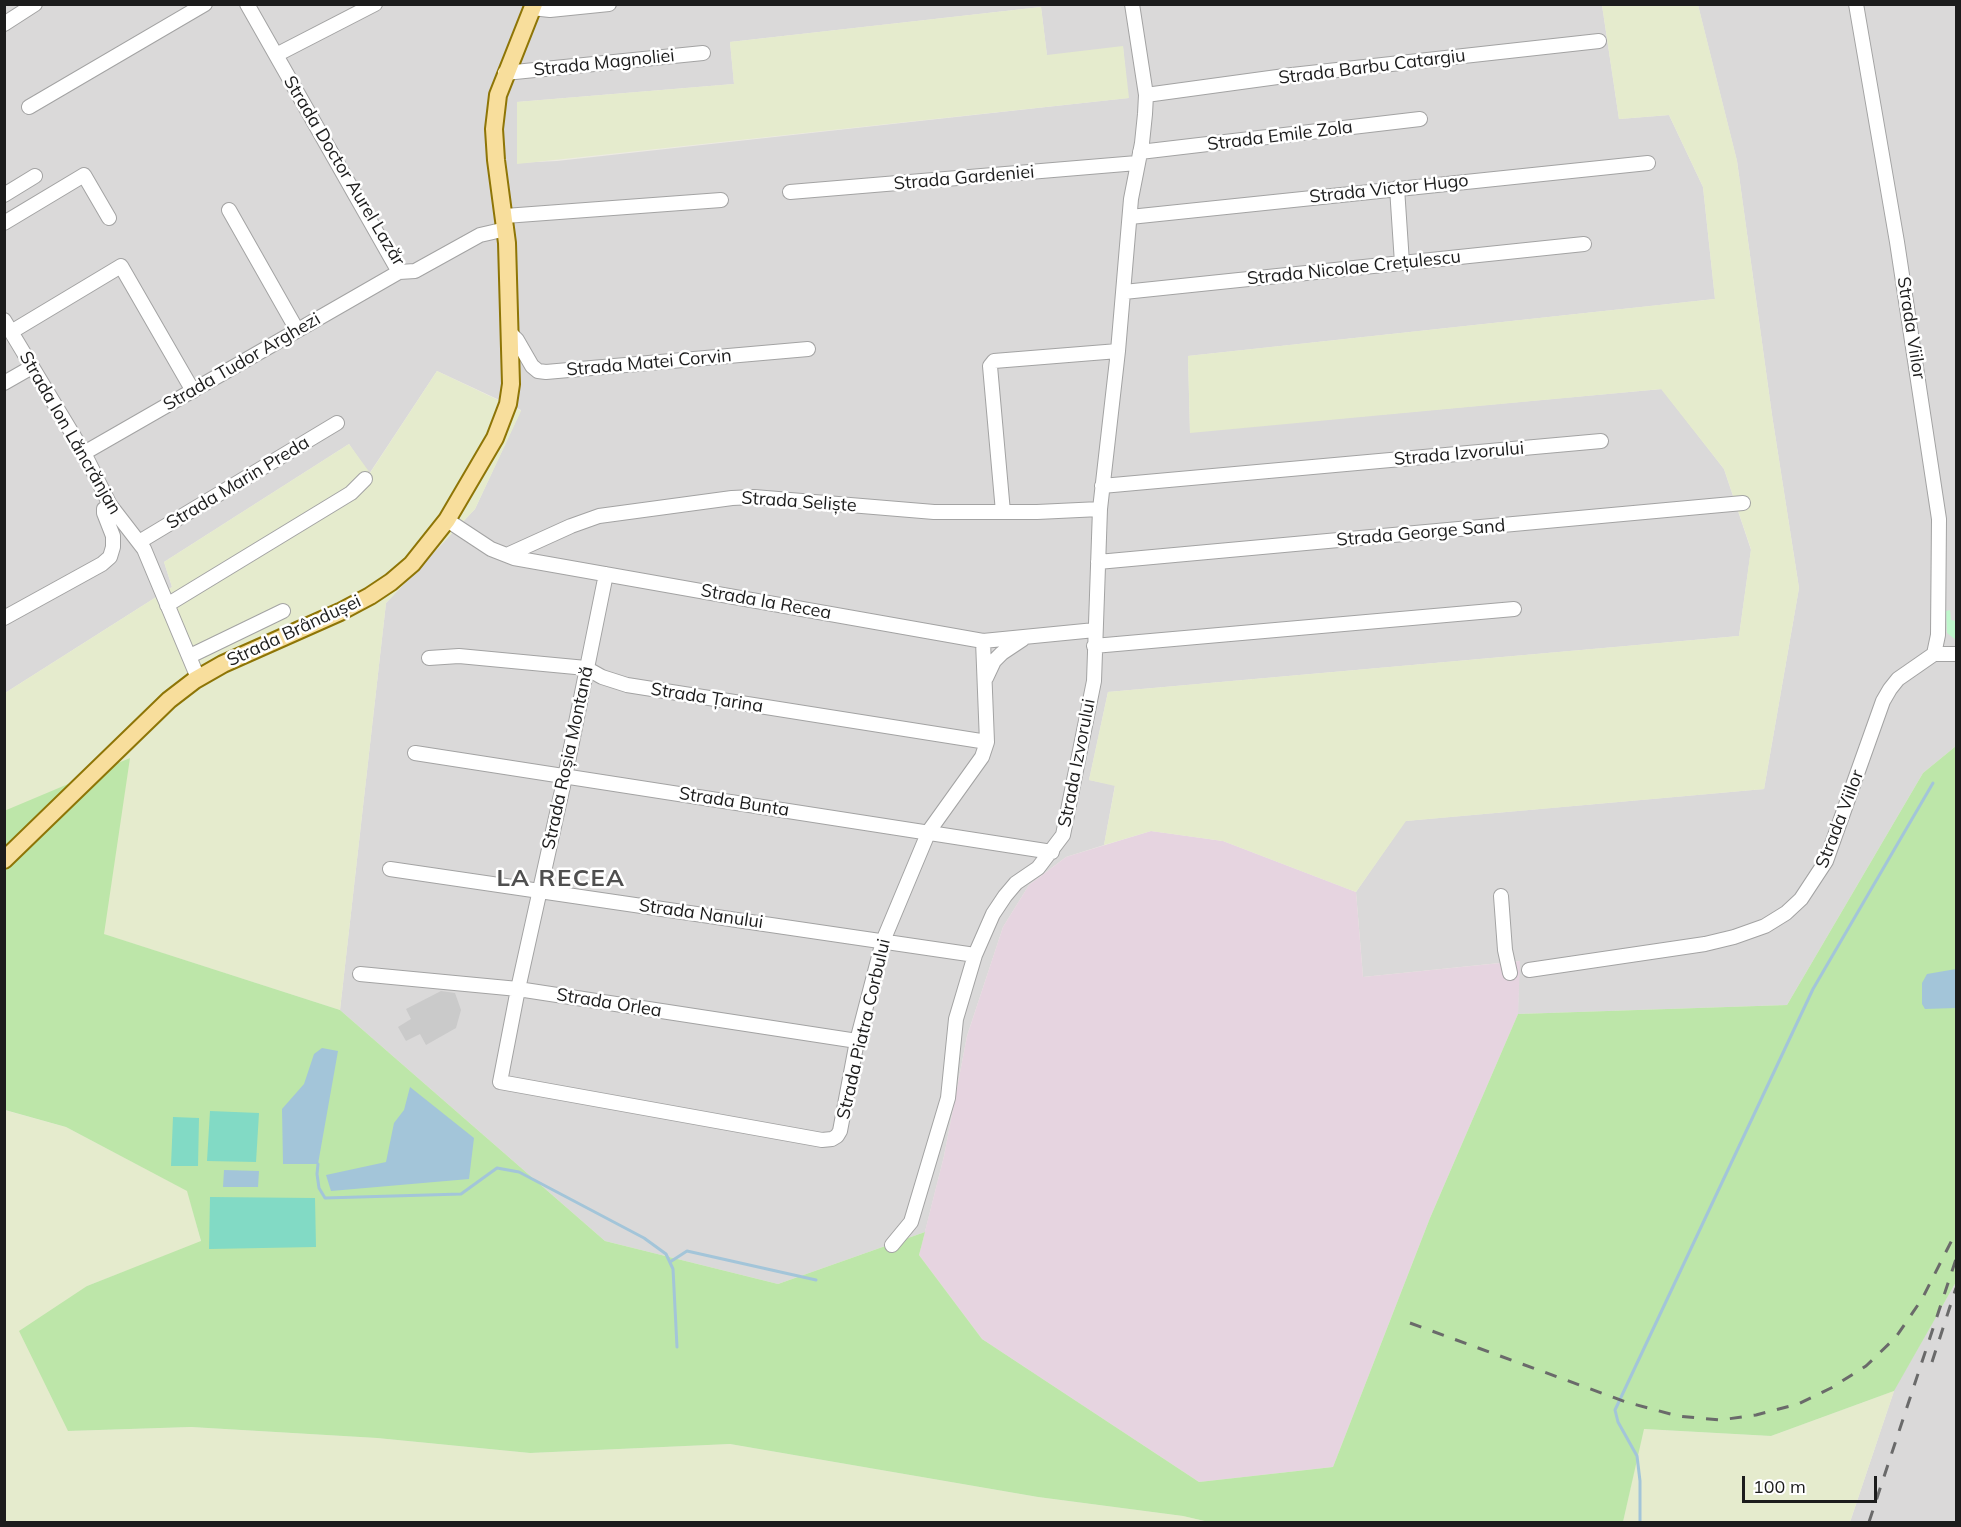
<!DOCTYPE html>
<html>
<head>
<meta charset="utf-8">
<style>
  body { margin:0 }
  #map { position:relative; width:1961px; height:1527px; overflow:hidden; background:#edebe2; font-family:Mulish,sans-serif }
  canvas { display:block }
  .frame { position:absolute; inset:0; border:6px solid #1c1c1c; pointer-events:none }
  .scale { position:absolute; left:1742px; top:1476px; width:135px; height:27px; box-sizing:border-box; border:3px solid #1c1c1c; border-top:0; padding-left:8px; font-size:18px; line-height:21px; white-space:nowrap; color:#1c1c1c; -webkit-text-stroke:4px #fff; paint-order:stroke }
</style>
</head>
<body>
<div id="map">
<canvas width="1961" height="1527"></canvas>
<div class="frame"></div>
<div class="scale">100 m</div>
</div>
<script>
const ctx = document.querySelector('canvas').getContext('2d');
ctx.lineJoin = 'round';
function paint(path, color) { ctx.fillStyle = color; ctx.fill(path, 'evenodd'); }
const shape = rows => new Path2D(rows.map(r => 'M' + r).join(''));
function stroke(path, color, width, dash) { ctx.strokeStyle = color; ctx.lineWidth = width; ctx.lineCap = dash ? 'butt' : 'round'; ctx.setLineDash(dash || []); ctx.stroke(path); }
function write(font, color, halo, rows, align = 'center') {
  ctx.font = font + ' Mulish,sans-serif'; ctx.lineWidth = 5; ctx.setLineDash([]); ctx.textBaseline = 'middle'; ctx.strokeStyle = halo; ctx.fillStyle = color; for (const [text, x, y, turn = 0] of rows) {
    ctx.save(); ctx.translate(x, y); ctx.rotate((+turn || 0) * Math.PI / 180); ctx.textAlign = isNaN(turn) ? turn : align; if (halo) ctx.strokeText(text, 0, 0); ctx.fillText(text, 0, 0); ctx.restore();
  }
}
const residential = shape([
  [5,5,1602,5,1619,119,1669,115,1703,187,1715,299,1188,356,1190,432,1662,389,1724,469,1751,550,1739,636,1108,692,1089,780,1115,785,1104,845,1066,857,1029,885,1003,927,967,1036,944,1156,925,1232,778,1284,605,1241,340,1010,386,603,475,509,521,410,437,371,369,474,349,444,164,562,172,587,5,693],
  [1041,7,1047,56,1123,47,1128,98,557,161,517,163,517,102,734,84,730,42],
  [1698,5,1956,5,1956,746,1923,773,1787,1005,1518,1014,1519,961,1363,977,1356,892,1405,821,1764,789,1799,588,1772,415,1737,161],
  [1956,1282,1956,1522,1850,1522,1895,1388]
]);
const industrial = shape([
  [1151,831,1223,841,1356,892,1363,977,1520,961,1518,1014,1430,1218,1333,1467,1199,1482,982,1339,919,1255,944,1156,967,1036,1003,927,1029,885,1066,857]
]);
const religious = shape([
  [441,991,455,993,461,1010,456,1028,426,1045,420,1034,406,1041,398,1027,411,1019,406,1009]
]);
const farmland = shape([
  [1602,5,1698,5,1737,161,1772,415,1799,588,1764,789,1406,821,1356,892,1223,841,1151,831,1104,845,1115,786,1089,780,1108,692,1739,636,1751,549,1724,469,1661,389,1190,433,1188,356,1715,299,1703,187,1669,115,1619,119],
  [1041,7,1047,55,1123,46,1129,98,517,164,517,102,734,84,730,42],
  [437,371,521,411,475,509,386,603,340,1010,103,934,5,811,5,693,172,587,164,562,349,444,370,473],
  [4,1110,66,1127,188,1191,201,1242,87,1286,68,1431,191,1427,377,1438,530,1453,730,1444,1038,1497,1183,1516,1209,1522,5,1522],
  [1894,1391,1850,1522,1623,1522,1643,1429,1771,1436]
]);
const grass = shape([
  [1956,746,1956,1282,1894,1391,1771,1436,1644,1429,1623,1522,1209,1522,1183,1516,1038,1497,730,1444,530,1453,377,1438,191,1427,68,1431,19,1331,87,1286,201,1241,187,1191,66,1127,5,1110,4,811,130,758,104,934,340,1010,605,1241,778,1284,925,1232,919,1255,982,1339,1199,1482,1333,1467,1430,1218,1518,1014,1787,1005,1923,773]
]);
const park = shape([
  [1950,610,1951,620,1956,621,1956,640,1947,633,1946,611]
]);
const pitch = shape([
  [210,1111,259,1113,256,1162,207,1161],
  [173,1117,199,1118,198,1166,171,1166],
  [210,1197,315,1198,316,1247,209,1249]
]);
const water = shape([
  [1956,969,1956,1008,1925,1009,1922,1004,1922,983,1927,974],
  [322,1048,338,1051,318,1164,283,1164,282,1109,304,1084,314,1054],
  [410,1087,474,1138,469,1179,331,1191,326,1175,386,1162,394,1123,404,1110],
  [224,1170,259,1171,258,1187,223,1187]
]);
const stream = shape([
  [318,1164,317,1174,319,1188,325,1198,461,1194,497,1168,519,1172,644,1238,666,1254,673,1269,677,1347],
  [670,1262,687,1251,816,1280],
  [1640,1522,1640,1481,1637,1456,1618,1422,1615,1410,1813,989,1933,783]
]);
const minor = shape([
  [247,4,399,272],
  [1856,4,1897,242,1939,519,1938,635,1934,654],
  [532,8,550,10,609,4],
  [4,24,35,4],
  [276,55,375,4],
  [505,73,703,53],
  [1146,95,1292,75,1599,41],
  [29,107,205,4],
  [1140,152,1420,119],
  [1397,188,1402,263],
  [790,192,1137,163],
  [4,195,35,176],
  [229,210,297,330],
  [505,216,721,200],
  [1130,217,1648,163],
  [4,223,84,175,109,218],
  [1124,292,1584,244],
  [4,320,84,453,110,505,144,549,198,678],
  [11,332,121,266,193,391],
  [510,333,517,340,532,366,538,371,546,372,808,349],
  [4,383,32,367],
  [84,453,399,272,415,271,480,235,506,229],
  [1102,486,1601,441],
  [1003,512,990,366,994,361,1118,351],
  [447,520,491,549,514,558,983,641,1095,630],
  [139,542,337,423],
  [507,555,571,526,599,516,732,498,754,497,934,512,1037,512,1100,509],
  [1098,562,1743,503],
  [606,574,565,777,518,989,500,1082,822,1140,832,1139,837,1136,840,1131,857,1041,883,941,929,831,982,757,987,742,983,641],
  [167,605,351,493,365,479],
  [4,618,102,564,110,557,113,547,113,536,104,513,104,509,110,505],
  [1094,646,1514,609],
  [190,656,283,611],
  [429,658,459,656,586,668,602,677,627,685,987,742],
  [986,678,994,661,1002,653,1023,639],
  [415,753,1052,852],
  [390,869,975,955],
  [1501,896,1505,950,1510,973],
  [1529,970,1705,944,1734,937,1765,926,1786,913,1801,899,1826,861,1883,701,1890,689,1898,679,1934,654,1956,654],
  [360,974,518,989,857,1041],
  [892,1245,911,1222,948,1098,956,1019,975,955,993,914,1005,896,1016,883,1038,868,1063,835,1094,681,1100,509,1118,351,1131,199,1142,143,1145,114,1146,95,1132,4]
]);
const major = shape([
  [4,860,169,700,195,680,223,664,340,612,370,596,391,582,412,564,447,520,495,438,508,404,511,384,507,243,496,160,494,129,498,95,534,4]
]);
const rail = shape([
  [1410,1323,1626,1402,1678,1416,1720,1420,1756,1415,1798,1404,1831,1388,1866,1366,1896,1337,1922,1299,1956,1232],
  [1932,1362,1956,1288],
  [1869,1522,1956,1259]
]);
const streetNames = [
  ["Strada Magnoliei",604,63,-6],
  ["Strada Barbu Catargiu",1372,67,-7],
  ["Strada Emile Zola",1280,136,-7],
  ["Strada Doctor Aurel Lazăr",344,171,59],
  ["Strada Gardeniei",964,178,-5],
  ["Strada Victor Hugo",1389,189,-6],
  ["Strada Nicolae Crețulescu",1354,268,-6],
  ["Strada Viilor",1911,328,81],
  ["Strada Tudor Arghezi",242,362,-30],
  ["Strada Matei Corvin",649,363,-5],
  ["Strada Ion Lăncrănjan",70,433,60],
  ["Strada Izvorului",1459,454,-5],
  ["Strada Marin Preda",238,483,-31],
  ["Strada Seliște",799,502,4],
  ["Strada George Sand",1421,533,-5],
  ["Strada la Recea",766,602,10],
  ["Strada Brândușei",294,631,-25],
  ["Strada Țarina",707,698,9],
  ["Strada Roșia Montană",568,758,-78],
  ["Strada Izvorului",1077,763,-79],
  ["Strada Bunta",734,802,9],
  ["Strada Viilor",1840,819,-69],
  ["Strada Nanului",701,914,8],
  ["Strada Orlea",609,1003,9],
  ["Strada Piatra Corbului",864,1029,-77]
];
const districtNames = [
  ["LA RECEA",561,879]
];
paint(residential, '#dad9d9');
paint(industrial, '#e6d4e0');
paint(religious, '#cacaca');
paint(farmland, '#e5ebcd');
paint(grass, '#bde6a9');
paint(park, '#bff7cc');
paint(pitch, '#82dac5');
paint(water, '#a3c5d9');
stroke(stream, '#a3c5d9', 3);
stroke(minor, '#a3a3a3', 16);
stroke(major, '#8e7506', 20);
stroke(minor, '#fff', 14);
stroke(major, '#f8de9c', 16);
stroke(rail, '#6a6a6a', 3, [12, 12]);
write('18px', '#1c1c1c', '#fff', streetNames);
ctx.letterSpacing = '1.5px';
write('bold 24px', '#4f4f4f', '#fff', districtNames);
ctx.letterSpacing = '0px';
</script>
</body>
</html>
